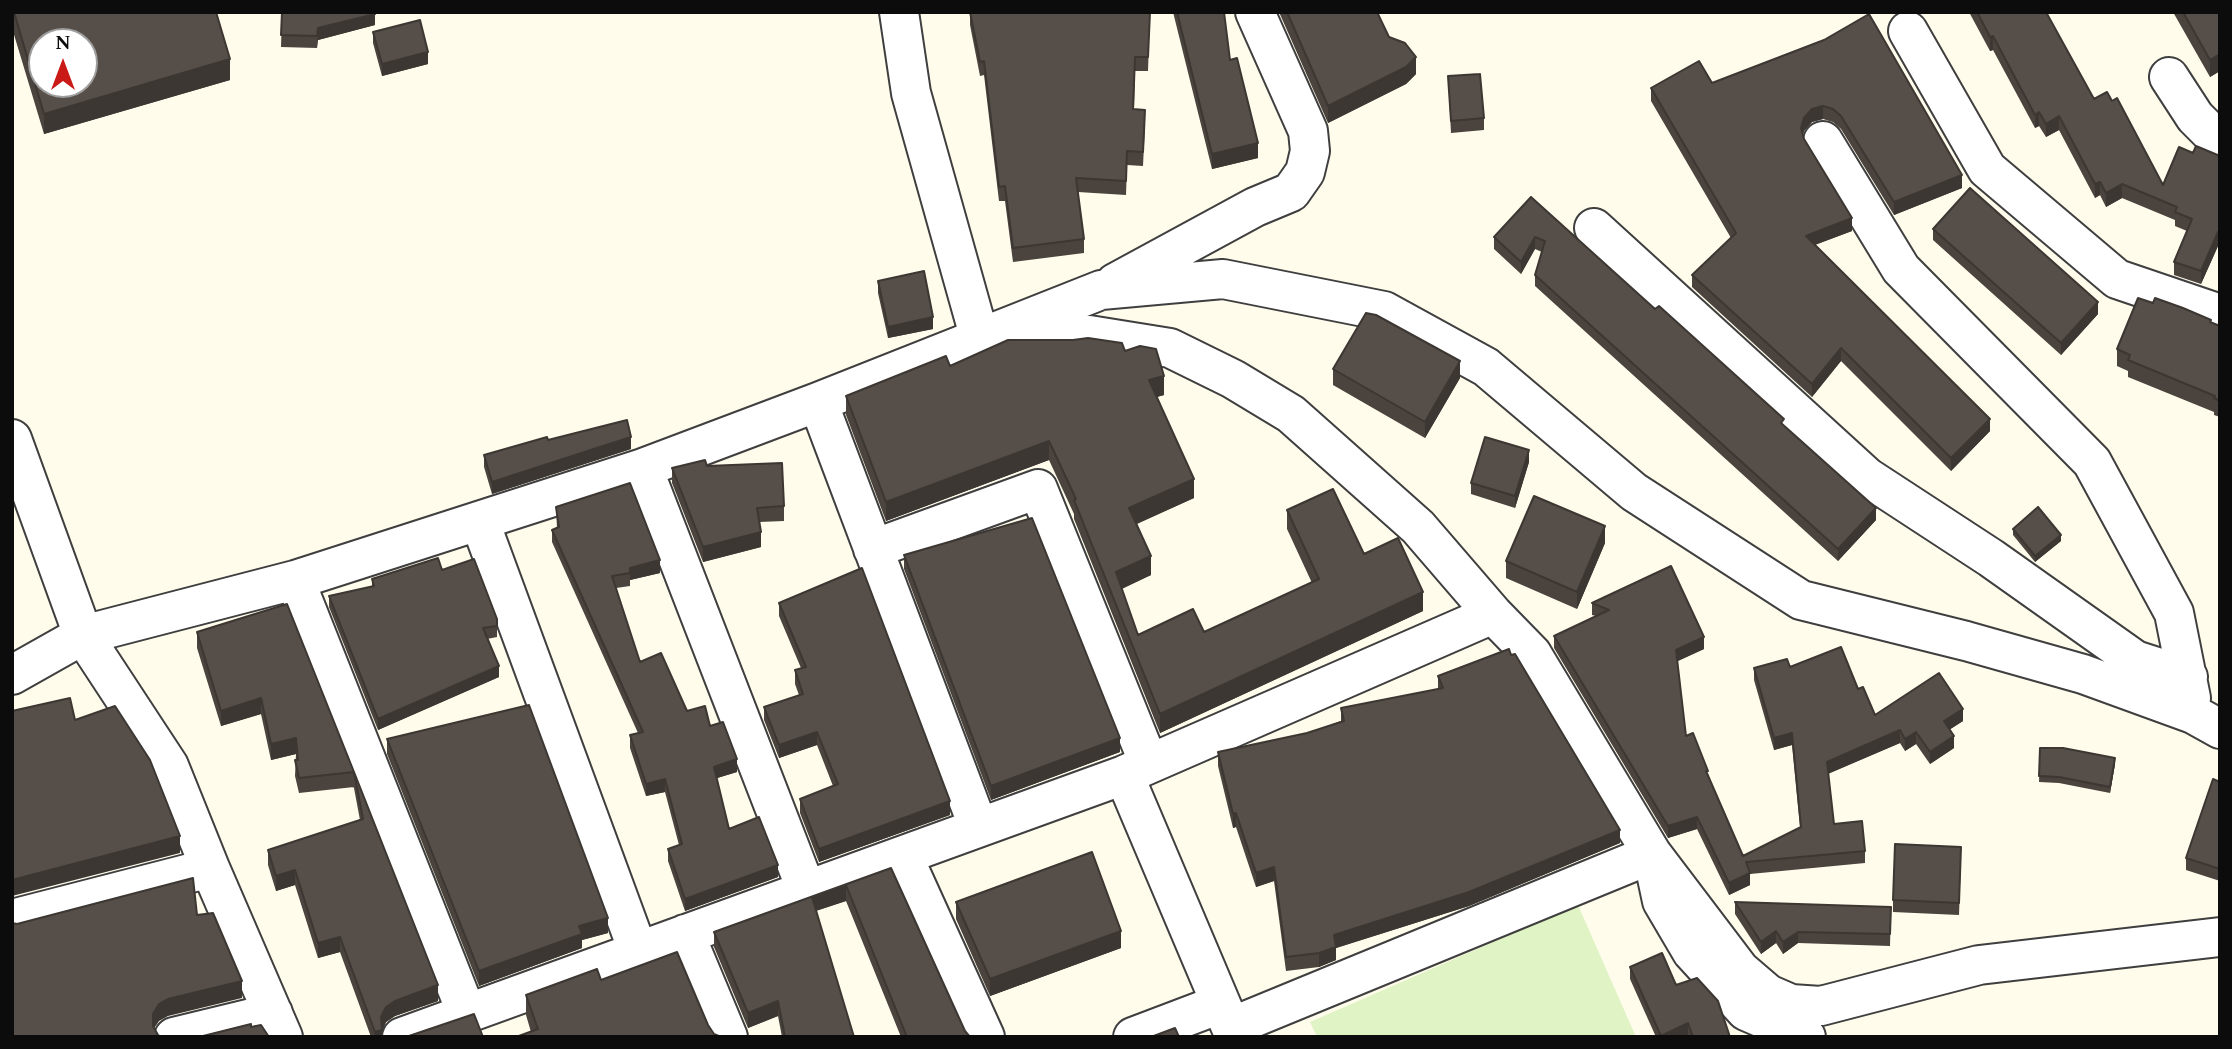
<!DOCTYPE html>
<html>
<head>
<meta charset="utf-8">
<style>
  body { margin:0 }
  #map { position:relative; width:2232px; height:1049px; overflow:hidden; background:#fffcec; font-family:Spectral,serif }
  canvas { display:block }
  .frame { position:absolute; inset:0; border:14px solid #0c0c0c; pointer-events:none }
  .north { position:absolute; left:28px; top:28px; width:70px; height:70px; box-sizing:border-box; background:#fff; border:2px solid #9e9e9e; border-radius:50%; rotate:0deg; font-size:19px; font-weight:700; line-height:28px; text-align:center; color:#0c0c0c }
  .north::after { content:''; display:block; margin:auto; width:24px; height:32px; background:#c91a17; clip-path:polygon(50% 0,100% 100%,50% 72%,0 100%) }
</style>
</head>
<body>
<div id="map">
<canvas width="2232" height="1049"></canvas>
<div class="frame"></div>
<div class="north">N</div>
</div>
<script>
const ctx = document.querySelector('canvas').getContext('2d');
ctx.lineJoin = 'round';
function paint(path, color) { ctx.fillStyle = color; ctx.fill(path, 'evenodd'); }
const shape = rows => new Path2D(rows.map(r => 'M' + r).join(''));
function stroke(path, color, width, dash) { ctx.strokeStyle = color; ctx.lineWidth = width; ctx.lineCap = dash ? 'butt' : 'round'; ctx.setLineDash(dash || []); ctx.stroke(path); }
const pitch = shape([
  [1578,905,1636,1037,1317,1037,1310,1022]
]);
const minor = shape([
  [899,12,911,93,980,339],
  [1908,31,1987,169,2117,279,2220,314],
  [2169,77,2195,117,2220,142],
  [1823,141,1901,269,2092,462,2174,613,2191,698],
  [1594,228,1867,477,1991,558,2135,660,2188,677],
  [1115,283,1255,207,1291,192,1305,172,1310,151,1308,131,1255,12],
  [1009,338,1089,335,1170,348,1233,379,1291,414,1418,527,1493,614,1532,654,1652,854,1740,970,1768,994,1791,1004,1821,1006,1979,965,2220,937],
  [818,402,978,826],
  [12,439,83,635,169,766,210,868,283,1037],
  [643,468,806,889],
  [480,522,638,951],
  [873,549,1038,489,1149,764],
  [295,580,467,1014],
  [12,675,83,635,295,580,643,468,818,402,1101,290,1223,279,1384,311,1486,367,1634,492,1801,600,1966,641,2083,674,2193,714,2220,729],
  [1124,775,1235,1037],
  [903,856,985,1037],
  [12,919,210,868],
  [685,934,728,1037],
  [1231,1027,1652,854,1662,901,1692,952,1746,1011,1806,1037],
  [174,1037,273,1013],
  [402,1037,1124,775,1493,614],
  [1133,1037,1220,1004]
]);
const wall = shape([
  [12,12,216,12,230,80,44,134,12,28],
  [282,12,375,25,318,40,317,48,281,47],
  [970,12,1150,12,1148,71,1135,71,1134,109,1145,124,1143,166,1127,165,1126,195,1078,192,1084,239,1084,253,1013,262,1005,201,999,201,984,75,980,76,970,25],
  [1173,12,1224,12,1230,60,1258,158,1212,169],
  [1279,12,1377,12,1389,37,1416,74,1406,84,1328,123],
  [1969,12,2046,12,2094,99,2163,185,2193,153,2220,156,2220,247,2218,246,2201,284,2174,275,2174,262,2187,231,2175,226,2175,220,2122,198,2106,207,2100,195,2095,198,2059,130,2046,137,2039,126,2035,128,1993,50,1990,51],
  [2173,12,2220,12,2220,71,2210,77],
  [373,32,428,64,382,76,373,43],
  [1824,40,1962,188,1894,215,1841,129,1833,122,1823,119,1812,122,1804,131,1803,134,1804,139,1852,231,1815,245,1990,431,1951,471,1841,361,1812,397,1692,287,1692,275,1731,238,1651,101,1651,88,1712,83],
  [1448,76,1484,118,1484,130,1451,133],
  [1531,197,1784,426,1876,520,1838,561,1535,286,1535,275,1542,252,1535,249,1521,274,1494,249,1494,237],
  [1933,229,2098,314,2061,355,1933,240],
  [878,281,933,329,888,338,878,293],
  [2153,303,2220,326,2220,417,2214,415,2214,412,2128,377,2128,371,2117,366,2117,349],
  [1125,351,1164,395,1157,397,1194,498,1137,524,1151,575,1122,589,1138,635,1204,632,1312,583,1287,529,1287,510,1364,554,1423,611,1160,733,1074,519,1074,514,1049,460,886,521,846,415,846,396,950,366],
  [1333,369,1460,378,1425,438,1333,385],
  [631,449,492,494,484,467,484,455],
  [1529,462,1515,508,1471,494,1471,483],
  [707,466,784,506,784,521,759,522,761,547,703,562,672,483,672,468],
  [556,507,660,573,630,580,630,586,616,588,640,662,687,711,710,726,737,772,717,778,729,829,778,877,685,911,668,861,668,849,679,845,665,792,646,796,630,748,630,735,638,733,552,542,552,530,557,528],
  [2013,529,2061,541,2035,562,2013,535],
  [1605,543,1577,609,1506,578,1506,561],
  [904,555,1120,752,991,800,904,569],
  [442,570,497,626,497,637,487,639,499,677,378,730,329,607,329,596,372,587,372,579],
  [779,603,950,815,819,862,800,813,800,799,833,786,817,745,779,758,764,720,764,707,799,695,795,684,795,670,801,668,779,616],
  [1592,603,1704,649,1677,661,1686,736,1708,775,1743,856,1800,827,1792,745,1774,750,1754,680,1754,668,1790,667,1858,689,1875,715,1963,721,1949,730,1954,748,1930,764,1916,744,1905,751,1900,743,1828,774,1834,824,1865,851,1865,863,1750,874,1750,885,1729,895,1697,829,1668,838,1554,648,1554,636,1596,616,1592,615],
  [197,632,354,772,354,787,299,793,295,776,296,754,271,760,261,714,221,726,197,648],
  [1511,655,1620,843,1469,906,1336,948,1336,960,1319,967,1286,971,1274,881,1256,887,1236,827,1233,828,1218,766,1218,752,1307,733,1341,721,1341,708,1438,689,1438,676],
  [387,739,608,933,582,940,582,948,479,986,387,754],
  [2040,748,2115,764,2110,793,2059,783,2039,782],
  [354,772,438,1001,395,1016,386,1022,382,1031,382,1037,371,1037,340,952,318,958,295,885,276,891,268,865,268,850,360,820,354,788],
  [2220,782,2220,881,2186,870,2186,858],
  [1961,859,1959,915,1893,912,1893,900],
  [891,868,965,1031,970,1037,901,1037,846,901,816,911,854,1037,782,1037,778,1016,748,1028,714,947,714,932],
  [956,902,1121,948,990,996,956,919],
  [1735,902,1891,907,1890,946,1798,943,1783,954,1776,943,1761,954,1735,914],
  [1630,967,1676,985,1730,1037,1689,1037,1688,1035,1685,1037,1656,1037,1630,979],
  [601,980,708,1025,714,1034,531,1032,526,1015,526,995]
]);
const shadedWall = shape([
  [375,14,375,25,318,40,317,48,318,28],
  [1993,36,1993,50,1990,51,1990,37],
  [428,52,428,64,382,76,382,64],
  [2220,54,2220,71,2210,77,2210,60],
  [1416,57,1416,74,1406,84,1328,123,1328,106],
  [230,59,230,80,44,134,44,114],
  [1823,106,1823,119,1812,122,1804,131,1801,141,1801,128,1804,118,1812,109],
  [2039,112,2039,126,2035,128,2035,115],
  [2059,116,2059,130,2046,137,2046,124],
  [1258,143,1258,158,1212,169,1212,154],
  [1962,175,1962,188,1894,215,1894,202],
  [2100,182,2100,195,2095,198,2095,184],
  [2122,184,2122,198,2106,207,2106,193],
  [1852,218,1852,231,1806,248,1806,236],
  [2218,232,2218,246,2201,284,2201,271],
  [1535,237,1535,249,1521,274,1521,262],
  [2098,302,2098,314,2061,355,2061,343],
  [933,317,933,329,888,338,888,327],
  [1841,348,1841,361,1812,397,1812,384],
  [1460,361,1460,378,1425,438,1425,422],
  [1164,376,1164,395,1149,399,1149,380],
  [1990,419,1990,431,1951,471,1951,458],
  [631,437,631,449,492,494,492,482],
  [1049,441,1049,460,886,521,886,502],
  [1529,450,1529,462,1515,508,1515,496],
  [1194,479,1194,498,1129,527,1129,508],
  [1876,508,1876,520,1838,561,1838,549],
  [1605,526,1605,543,1577,609,1577,592],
  [761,532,761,547,703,562,703,547],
  [2061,535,2061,541,2035,562,2035,556],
  [1151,556,1151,575,1116,591,1116,572],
  [660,560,660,573,630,580,630,568],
  [1423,592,1423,611,1160,733,1160,714],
  [1704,637,1704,649,1676,662,1676,650],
  [499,666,499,677,378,730,378,719],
  [261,698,261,714,221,726,221,711],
  [1963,709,1963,721,1944,733,1944,721],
  [1900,730,1900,743,1827,774,1827,762],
  [817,732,817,745,779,758,779,745],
  [1916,732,1916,744,1905,751,1905,739],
  [1792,733,1792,745,1774,750,1774,738],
  [1954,736,1954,748,1930,764,1930,752],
  [296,738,296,754,271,760,271,744],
  [1120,738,1120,752,991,800,991,786],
  [2115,758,2115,764,2110,793,2110,787],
  [737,759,737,772,714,779,714,767],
  [665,779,665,792,646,796,646,784],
  [950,801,950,815,819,862,819,849],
  [1236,813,1236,827,1233,828,1233,814],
  [1697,817,1697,829,1668,838,1668,826],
  [1620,830,1620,843,1469,906,1336,948,1336,960,1319,967,1319,953,1334,935],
  [180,836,180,853,12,896,12,880],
  [778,865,778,877,685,911,685,899],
  [1274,867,1274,881,1256,887,1256,873],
  [295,870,295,885,276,891,276,876],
  [1750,873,1750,885,1729,895,1729,883],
  [846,885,846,901,812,912,812,897],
  [608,918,608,933,582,940,582,948,479,986,479,971,579,926],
  [1121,931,1121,948,990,996,990,979],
  [1776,931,1776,943,1761,954,1761,942],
  [1798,932,1798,943,1783,954,1783,942],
  [340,937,340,952,318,958,318,943],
  [242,981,242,998,168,1016,159,1021,153,1030,153,1014,159,1004,168,999],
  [438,985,438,1001,395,1016,386,1022,382,1031,382,1037,375,1037,375,1032,386,1007,395,1001],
  [778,1001,778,1016,748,1028,748,1013],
  [1688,1023,1688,1035,1685,1037,1661,1037,1661,1036]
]);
const building = shape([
  [14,12,216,12,230,59,44,114,14,12],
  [42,42,84,42,84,84,42,84,42,42],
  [282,12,375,12,375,14,318,28,317,36,281,35,282,12],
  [970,12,1150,12,1148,57,1135,57,1133,109,1145,110,1143,152,1127,151,1126,181,1076,178,1084,239,1013,248,1005,186,999,187,984,61,980,62,970,12],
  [1177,12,1224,12,1230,60,1237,58,1258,143,1212,154,1177,12],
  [1287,12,1377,12,1389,37,1405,43,1416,57,1406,67,1328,106,1287,12],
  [1977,12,2046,12,2094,99,2107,92,2112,101,2117,98,2163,185,2179,147,2193,153,2196,146,2220,156,2220,233,2218,232,2201,271,2174,262,2192,219,2175,212,2177,207,2122,184,2106,193,2100,182,2095,184,2059,116,2046,124,2039,112,2035,115,1993,36,1990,37,1977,12],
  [2183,12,2220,12,2220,54,2210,60,2183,12],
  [1869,14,1962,175,1894,202,1841,116,1833,109,1823,106,1812,109,1804,118,1801,128,1804,139,1852,218,1806,236,1990,419,1951,458,1841,348,1812,384,1692,275,1736,233,1651,88,1699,61,1712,83,1824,40,1869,14],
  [420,20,428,52,382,64,373,32,420,20],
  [1480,74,1484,118,1451,121,1448,76,1480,74],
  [1970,188,2098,302,2061,343,1933,229,1970,188],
  [1531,197,1655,309,1659,306,1784,419,1781,423,1876,508,1838,549,1535,275,1545,241,1535,237,1521,262,1494,237,1531,197],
  [924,271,933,317,888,327,878,281,924,271],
  [2138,298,2153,303,2155,298,2183,308,2211,320,2210,322,2220,326,2220,401,2214,398,2215,396,2128,360,2130,355,2117,349,2138,298],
  [1366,313,1376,315,1460,361,1425,422,1333,369,1366,313],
  [1088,338,1122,343,1125,351,1140,346,1156,349,1164,376,1149,380,1194,479,1129,508,1151,556,1116,572,1138,635,1193,609,1204,632,1319,579,1287,510,1333,489,1364,554,1398,538,1423,592,1160,714,1074,500,1076,499,1049,441,886,502,846,396,946,356,950,366,1008,340,1073,340,1088,338],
  [627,420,631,437,492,482,484,455,547,437,548,440,627,420],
  [1485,437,1529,450,1515,496,1471,483,1485,437],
  [705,460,707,466,782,463,784,506,757,508,761,532,703,547,672,468,705,460],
  [630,483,660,560,630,568,630,573,612,576,640,662,661,653,687,711,705,706,710,726,723,722,737,759,714,767,729,829,759,817,778,865,685,899,668,849,682,844,665,779,646,784,630,735,643,732,552,530,559,527,556,507,630,483],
  [1534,496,1605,526,1577,592,1506,561,1534,496],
  [2038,507,2061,535,2035,556,2013,529,2038,507],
  [1032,518,1120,738,991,786,904,555,1032,518],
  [438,558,442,570,474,559,497,619,497,626,483,628,499,666,378,719,329,596,374,586,372,579,438,558],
  [1671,566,1704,637,1676,650,1686,736,1693,733,1708,771,1706,771,1743,856,1801,827,1792,733,1774,738,1754,668,1787,659,1790,667,1841,647,1858,689,1863,687,1875,715,1939,673,1963,709,1944,721,1954,736,1930,752,1916,732,1905,739,1900,730,1827,762,1834,824,1862,821,1865,851,1746,862,1750,873,1729,883,1697,817,1668,826,1554,636,1609,610,1592,603,1671,566],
  [862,568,950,801,819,849,800,799,838,784,817,732,779,745,764,707,803,694,795,670,806,667,779,603,862,568],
  [287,604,354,772,299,778,295,760,298,760,296,738,271,744,261,698,221,711,197,632,287,604],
  [1509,649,1511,655,1515,654,1620,830,1469,892,1334,935,1336,947,1319,953,1286,957,1274,867,1256,873,1236,813,1233,814,1218,752,1307,733,1344,721,1341,708,1443,688,1438,676,1509,649],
  [70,698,75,720,115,706,150,760,180,836,12,880,12,711,70,698],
  [529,705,608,918,579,926,582,934,479,971,387,739,529,705],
  [2040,748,2063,748,2115,758,2110,787,2059,777,2039,776,2040,748],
  [354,772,438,985,395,1001,386,1007,381,1017,382,1030,375,1032,340,937,318,943,295,870,276,876,268,850,363,819,354,772],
  [2213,779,2220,782,2220,869,2186,858,2213,779],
  [1895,844,1961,847,1959,903,1893,900,1895,844],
  [1092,852,1121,931,990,979,956,902,1092,852],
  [891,868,965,1031,970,1037,907,1037,846,885,812,897,854,1037,785,1037,778,1001,748,1013,714,932,891,868],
  [193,878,197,915,213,913,242,981,168,999,159,1004,153,1014,153,1026,158,1035,161,1037,12,1037,12,923,17,924,193,878],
  [1735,902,1891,907,1890,934,1798,932,1783,942,1776,931,1761,942,1735,902],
  [677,952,708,1025,714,1034,721,1037,516,1037,538,1029,526,995,597,969,601,980,677,952],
  [1662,953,1676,985,1697,978,1718,1001,1730,1037,1693,1037,1688,1023,1661,1036,1630,967,1662,953],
  [474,1014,483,1037,406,1037,474,1014],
  [251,1024,251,1027,261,1025,269,1037,199,1037,251,1024],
  [1175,1028,1179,1037,1151,1037,1175,1028]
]);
paint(pitch, '#e0f3c4');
stroke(minor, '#3f3f3f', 42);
stroke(minor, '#fff', 38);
paint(wall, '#4a433e');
paint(shadedWall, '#3c3732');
paint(building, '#564e48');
stroke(building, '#3c3732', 2);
</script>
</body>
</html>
